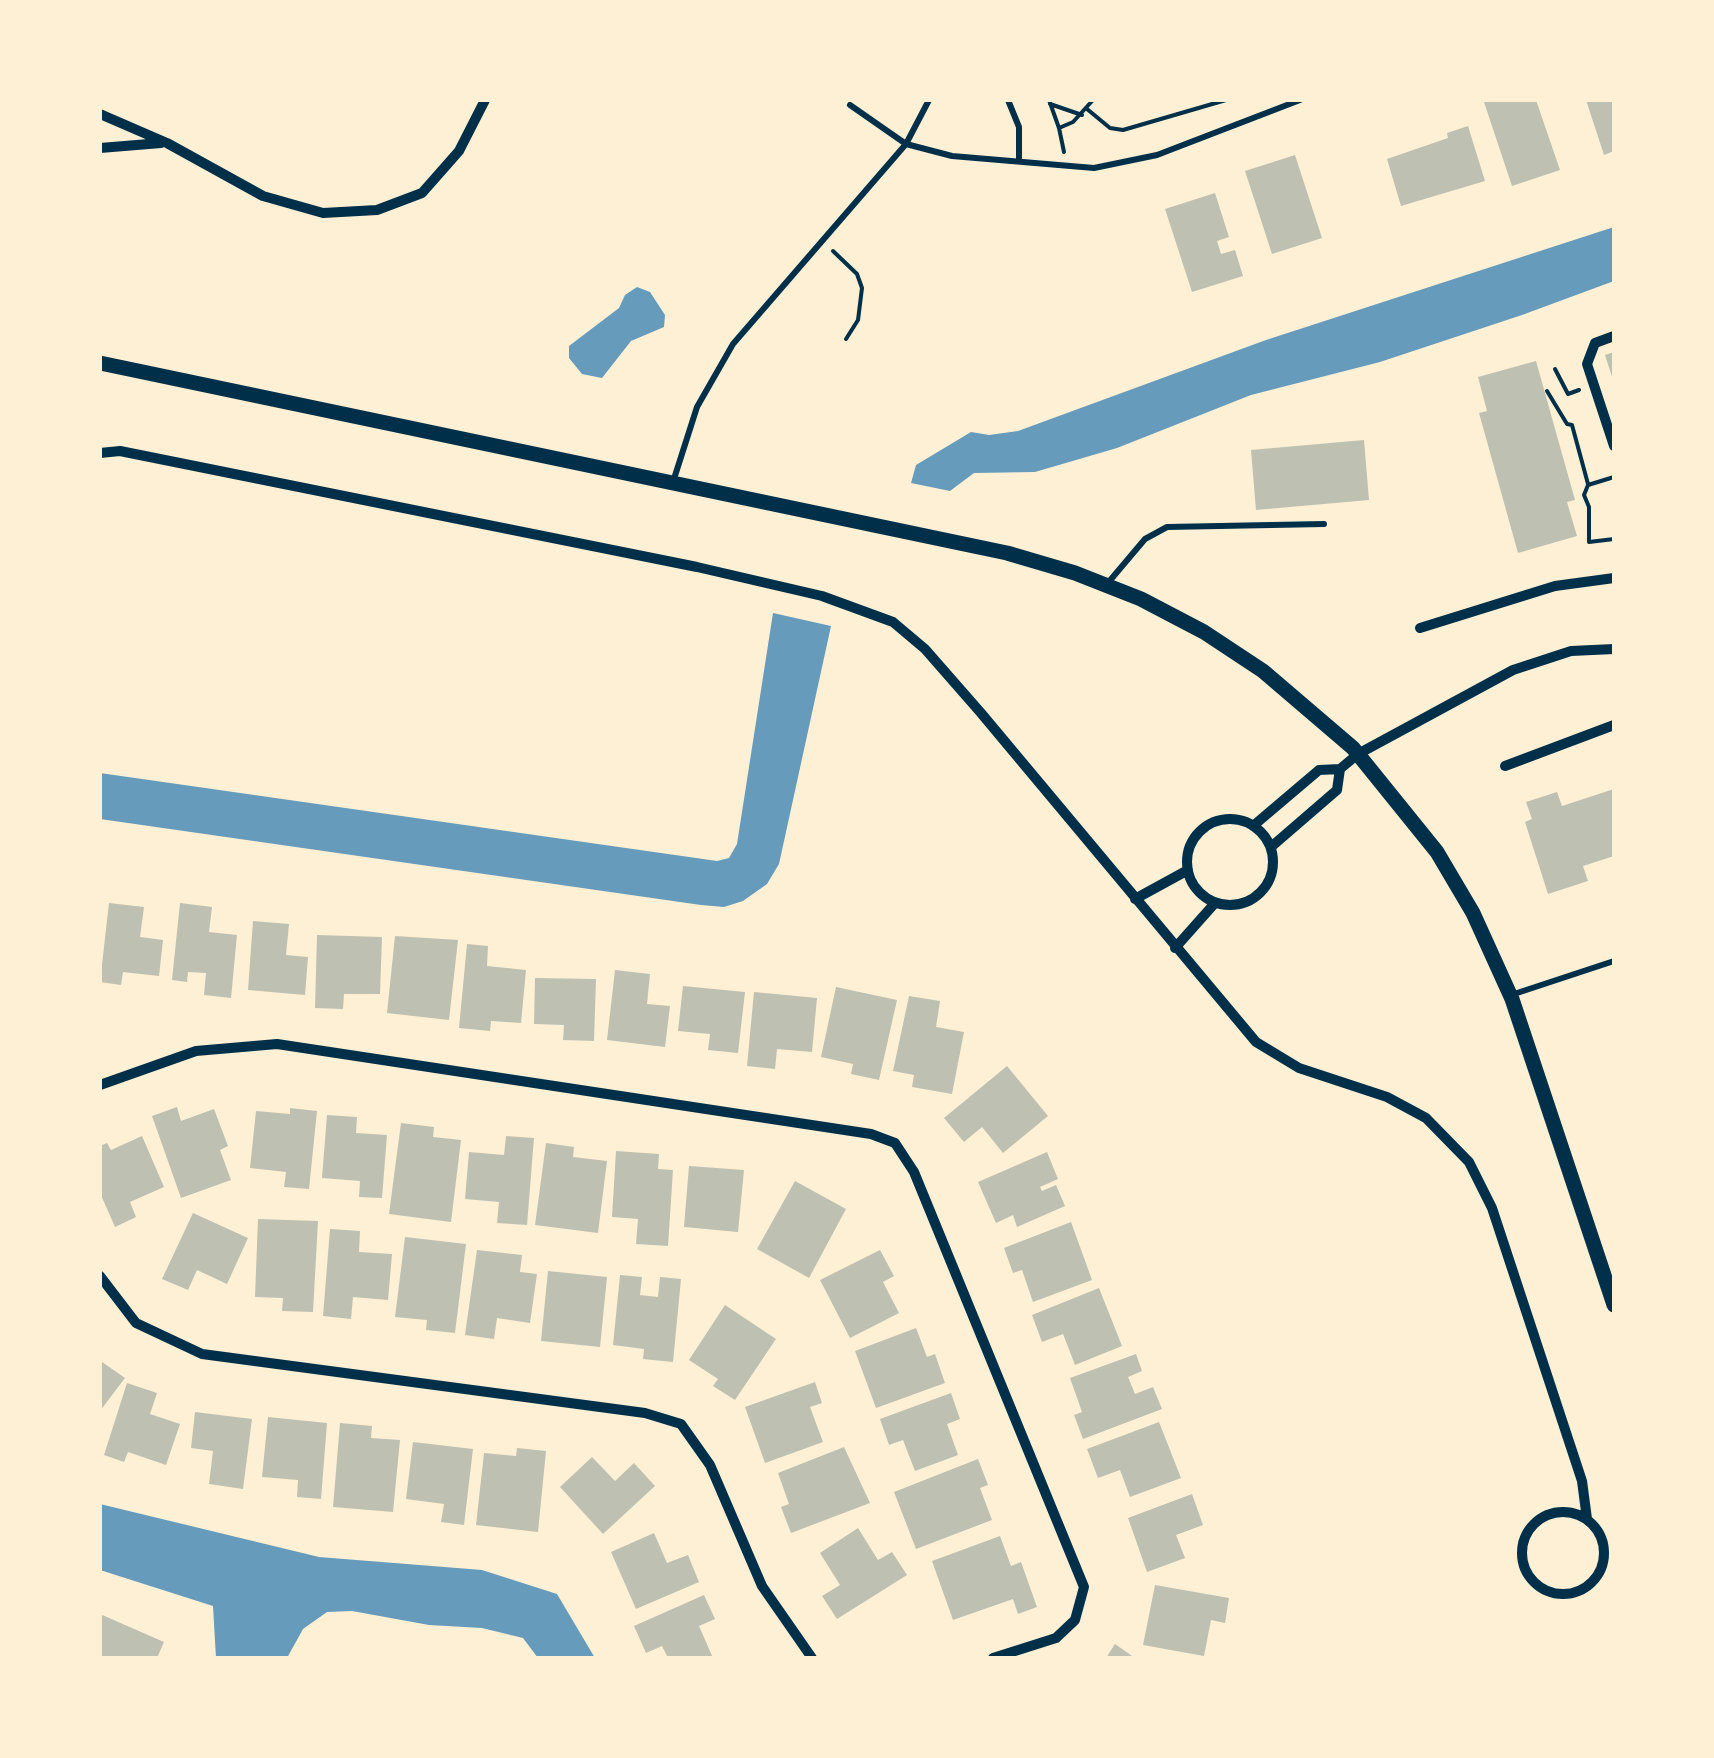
<!DOCTYPE html>
<html>
<head>
<meta charset="utf-8">
<style>
  body { margin:0 }
  #map { position:relative; width:1714px; height:1758px; overflow:hidden; background:#fdf0d5; font-family:Overpass,sans-serif }
  canvas { display:block }
  .frame { position:absolute; inset:0; border:102px solid #fdf0d5; pointer-events:none }
</style>
</head>
<body>
<div id="map">
<canvas width="1714" height="1758"></canvas>
<div class="frame"></div>
</div>
<script>
const ctx = document.querySelector('canvas').getContext('2d');
ctx.lineJoin = 'round';
function paint(path, color) { ctx.fillStyle = color; ctx.fill(path, 'evenodd'); }
const shape = rows => new Path2D(rows.map(r => 'M' + r).join(''));
function stroke(path, color, width, dash) { ctx.strokeStyle = color; ctx.lineWidth = width; ctx.lineCap = dash ? 'butt' : 'round'; ctx.setLineDash(dash || []); ctx.stroke(path); }
const water = shape([
  [1614,227,1614,281,1522,315,1380,362,1251,395,1117,448,1035,472,974,473,950,491,911,483,916,465,971,432,989,435,1018,431,1266,340],
  [637,287,650,292,665,315,664,327,631,341,602,378,582,374,569,358,569,346,619,308,625,295],
  [773,613,831,626,779,864,767,884,743,901,724,907,701,905,100,819,100,773,717,861,729,858,737,844],
  [100,1504,319,1557,482,1570,557,1594,595,1658,538,1658,523,1638,482,1628,429,1625,352,1611,327,1612,303,1629,287,1658,216,1658,213,1606,100,1570]
]);
const building = shape([
  [1536,100,1560,170,1512,186,1484,102],
  [1586,100,1614,100,1614,151,1604,155],
  [1468,126,1485,181,1401,206,1387,159,1448,138,1447,133],
  [1295,155,1322,238,1272,254,1245,171],
  [1215,193,1229,237,1217,241,1221,254,1235,250,1243,276,1192,292,1165,209],
  [1614,352,1614,380,1613,380,1605,355],
  [1536,361,1575,500,1567,502,1577,536,1518,553,1479,413,1487,411,1478,377],
  [1364,440,1369,500,1256,510,1251,450],
  [1614,789,1614,856,1583,866,1588,881,1548,894,1525,822,1532,819,1526,802,1557,792,1562,806],
  [109,903,144,907,140,937,163,940,159,976,123,972,121,985,100,982],
  [180,903,212,907,209,932,237,935,231,998,204,995,206,973,188,972,187,982,172,980],
  [253,921,289,924,286,955,308,957,305,995,248,990],
  [317,935,382,937,380,994,344,994,343,1009,315,1008],
  [395,936,458,940,449,1020,387,1013],
  [467,944,488,946,487,966,526,970,521,1023,491,1021,490,1031,459,1028],
  [615,970,650,974,647,1004,670,1006,665,1047,607,1040],
  [535,978,596,979,594,1041,563,1040,564,1025,534,1024],
  [683,986,745,992,738,1053,708,1050,710,1034,678,1031],
  [836,987,897,1000,879,1080,851,1074,853,1064,821,1057],
  [754,992,817,998,812,1052,777,1049,775,1069,747,1066],
  [909,996,940,1001,936,1027,964,1032,952,1094,912,1087,914,1075,893,1071],
  [1007,1066,1048,1116,1003,1153,982,1127,964,1142,944,1118],
  [177,1107,181,1121,214,1109,228,1146,220,1150,231,1180,181,1198,152,1116],
  [290,1108,317,1111,309,1189,284,1187,286,1172,250,1168,256,1111,290,1114],
  [327,1115,357,1117,356,1133,387,1135,382,1198,359,1197,360,1181,322,1178],
  [401,1123,434,1127,433,1137,461,1140,451,1222,389,1214],
  [142,1136,164,1187,130,1202,136,1217,115,1227,100,1193,100,1146,107,1143,111,1150],
  [506,1136,534,1138,527,1225,497,1223,499,1202,465,1199,469,1152,504,1155],
  [546,1143,574,1147,573,1157,607,1161,598,1233,535,1225],
  [616,1151,659,1154,658,1169,673,1170,668,1246,636,1244,638,1219,612,1217],
  [1047,1152,1058,1179,1040,1187,1042,1191,1056,1185,1065,1206,1017,1227,1013,1215,996,1223,978,1182],
  [689,1166,744,1170,738,1232,684,1227],
  [795,1181,846,1209,809,1278,757,1249],
  [193,1213,248,1238,227,1284,197,1270,188,1290,162,1279],
  [258,1219,318,1221,313,1312,282,1311,283,1298,255,1297],
  [1071,1222,1092,1280,1033,1302,1022,1270,1013,1273,1004,1248],
  [330,1229,360,1231,359,1252,392,1254,388,1300,353,1297,351,1319,323,1316],
  [405,1237,466,1244,455,1333,426,1330,427,1320,395,1317],
  [477,1250,522,1255,520,1272,537,1274,530,1323,497,1318,494,1339,465,1335],
  [880,1250,894,1276,883,1282,899,1313,850,1338,820,1280],
  [548,1271,607,1277,600,1347,541,1341],
  [620,1275,642,1277,640,1295,658,1297,660,1277,681,1279,673,1362,643,1359,644,1349,613,1345],
  [1099,1288,1122,1346,1075,1365,1063,1334,1042,1342,1032,1315],
  [725,1305,776,1339,735,1400,713,1386,718,1379,689,1360],
  [916,1328,927,1357,935,1354,945,1383,876,1408,855,1351],
  [1136,1354,1142,1371,1128,1377,1135,1394,1153,1387,1162,1409,1083,1439,1074,1415,1082,1412,1070,1378],
  [102,1362,125,1378,100,1411,100,1364],
  [815,1382,822,1403,810,1407,823,1442,765,1463,745,1407],
  [127,1383,157,1393,150,1414,180,1424,166,1465,128,1452,124,1462,104,1455],
  [951,1393,960,1419,947,1424,958,1455,915,1471,903,1440,889,1445,880,1419],
  [195,1412,252,1419,243,1489,209,1484,213,1451,191,1448],
  [268,1417,327,1423,321,1499,297,1497,298,1480,262,1477],
  [1159,1422,1181,1478,1130,1497,1120,1470,1098,1478,1087,1449],
  [340,1423,372,1426,371,1438,400,1440,393,1512,333,1507],
  [413,1442,473,1449,464,1525,441,1522,444,1504,406,1499],
  [844,1447,870,1503,791,1533,781,1507,789,1504,778,1473],
  [517,1448,546,1451,538,1532,476,1525,484,1453,516,1456],
  [592,1457,615,1481,634,1463,655,1486,603,1534,560,1487],
  [978,1459,988,1485,980,1488,992,1520,916,1549,894,1492],
  [1192,1494,1203,1525,1176,1535,1185,1558,1147,1572,1128,1518],
  [858,1528,878,1560,892,1552,907,1575,837,1619,822,1596,840,1585,820,1553],
  [654,1533,667,1563,688,1555,699,1582,636,1609,611,1552],
  [1000,1536,1011,1566,1021,1562,1037,1607,1018,1614,1013,1599,953,1620,932,1561],
  [1155,1585,1229,1598,1225,1623,1211,1620,1204,1656,1143,1645],
  [704,1595,715,1619,699,1626,713,1658,668,1658,662,1646,646,1653,634,1626],
  [100,1614,164,1642,157,1658,100,1658],
  [1115,1644,1135,1658,1106,1658]
]);
const path = shape([
  [1049,100,1059,128],
  [1050,104,1082,115],
  [1087,109,1110,128,1123,130,1226,100],
  [1064,152,1059,128,1073,122,1093,100],
  [833,251,857,274,862,288,858,320,846,339],
  [1555,369,1568,394,1579,390],
  [1547,391,1567,424,1572,425,1588,484],
  [1614,477,1588,485,1584,495,1589,507,1589,542,1614,539]
]);
const service = shape([
  [1008,100,1019,127,1019,161],
  [850,105,906,144,952,156,1094,168,1157,155,1300,100],
  [673,482,697,407,733,344,906,144,929,100],
  [1107,584,1145,539,1167,527,1324,524],
  [1511,995,1614,961]
]);
const minor = shape([
  [100,114,167,143,263,196,323,213,377,210,422,193,459,151,485,100],
  [100,148,161,143],
  [1614,336,1595,343,1587,364,1614,446],
  [100,453,120,451,697,567,822,596,893,622,925,649,981,713,1256,1042,1299,1068,1387,1097,1426,1118,1469,1162,1492,1208,1582,1481,1587,1519],
  [1420,628,1555,586,1614,578],
  [1505,766,1614,725],
  '1187 862a43 43 0 1 1 86 0a43 43 0 1 1-86 0Z',
  [1253,826,1319,770,1340,769,1358,754,1513,670,1571,651,1614,649],
  [1271,847,1337,790,1340,769],
  [1135,899,1188,870],
  [1175,948,1215,903],
  [100,1085,196,1051,277,1044,871,1134,895,1143,914,1172,1084,1587,1075,1620,1056,1638,993,1658],
  [100,1276,136,1323,202,1354,645,1413,681,1424,710,1465,762,1586,812,1658],
  '1522 1553a41 41 0 1 1 82 0a41 41 0 1 1-82 0Z'
]);
const tertiary = shape([
  [100,363,1007,553,1075,573,1141,599,1204,632,1263,671,1353,748,1437,852,1473,913,1512,999,1614,1305]
]);
paint(water, '#669bbc');
paint(building, '#bec0b2');
stroke(path, '#003049', 4);
stroke(service, '#003049', 6);
stroke(minor, '#003049', 10);
stroke(tertiary, '#003049', 15);
</script>
</body>
</html>
